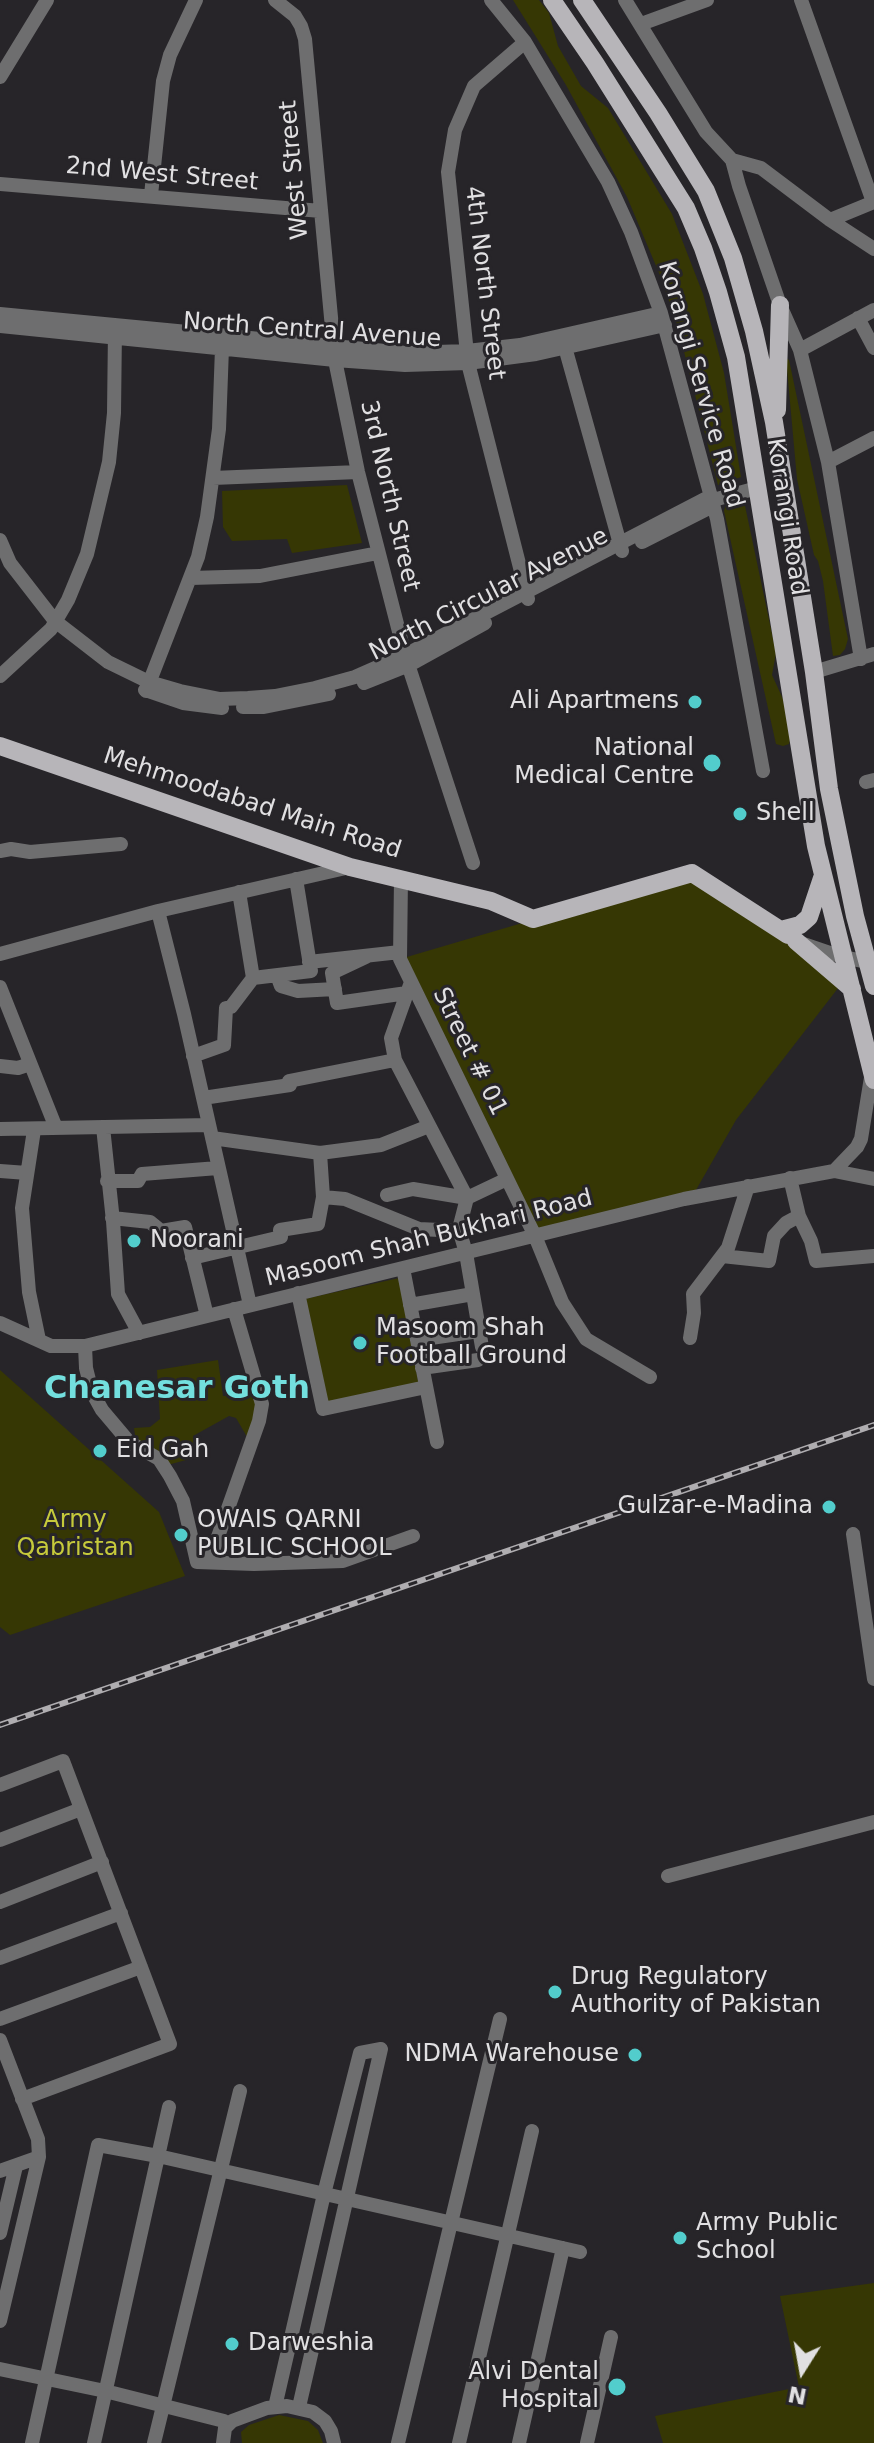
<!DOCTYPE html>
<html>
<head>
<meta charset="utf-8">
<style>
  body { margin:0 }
  #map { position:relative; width:874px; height:2443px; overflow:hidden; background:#272529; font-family:"DejaVu Sans",sans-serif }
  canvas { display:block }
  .north { position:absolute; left:762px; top:2331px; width:80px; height:80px; -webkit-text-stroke:6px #272529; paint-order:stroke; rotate:191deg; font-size:22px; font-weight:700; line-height:32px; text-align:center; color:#e1e0e2 }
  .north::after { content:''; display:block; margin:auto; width:28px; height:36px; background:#e1e0e2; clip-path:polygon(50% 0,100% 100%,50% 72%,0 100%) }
</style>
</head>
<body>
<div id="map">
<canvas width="874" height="2443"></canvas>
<div class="north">N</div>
</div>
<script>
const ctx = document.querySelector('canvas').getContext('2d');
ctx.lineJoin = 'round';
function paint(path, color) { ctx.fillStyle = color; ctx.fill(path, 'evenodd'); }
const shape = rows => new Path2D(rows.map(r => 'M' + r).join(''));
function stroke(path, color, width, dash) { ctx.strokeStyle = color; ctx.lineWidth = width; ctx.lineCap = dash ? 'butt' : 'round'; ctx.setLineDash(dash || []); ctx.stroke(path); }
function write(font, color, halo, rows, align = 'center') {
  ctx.font = font + ' "DejaVu Sans",sans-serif'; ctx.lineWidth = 6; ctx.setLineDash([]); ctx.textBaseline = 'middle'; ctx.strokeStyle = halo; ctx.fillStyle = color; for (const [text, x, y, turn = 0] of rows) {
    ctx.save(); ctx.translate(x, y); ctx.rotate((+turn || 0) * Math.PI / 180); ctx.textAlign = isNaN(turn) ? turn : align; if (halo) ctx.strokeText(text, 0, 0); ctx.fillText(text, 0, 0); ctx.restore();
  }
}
const green = shape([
  [513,0,539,0,549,13,558,46,581,86,608,108,672,214,703,294,724,373,741,477,718,485,678,328,662,280,627,197,566,85],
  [786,358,789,360,848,639,845,649,840,655,833,656,823,581,818,561,814,555,797,479],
  [347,485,362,543,292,553,287,539,232,541,223,527,222,491],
  [738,499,744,501,776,653,772,675,783,699,790,739,789,744,783,746,776,744,724,511,726,504],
  [692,873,842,983,736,1120,692,1197,535,1236,400,959],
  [399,1278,419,1386,323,1408,300,1300],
  [218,1360,223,1396,259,1393,250,1442,236,1418,229,1416,193,1436,197,1457,164,1466,125,1438,135,1435,134,1428,150,1427,160,1419,157,1370],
  [0,1370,159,1512,185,1576,10,1635,0,1627],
  [874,2283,874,2443,663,2443,655,2416,799,2387,780,2296],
  [279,2415,308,2421,318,2430,323,2443,242,2443,241,2432,249,2425]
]);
const minor = shape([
  [275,0,295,16,301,26,305,39,335,360,358,472,405,655,473,863],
  [491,0,525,42,608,182,631,232,661,313,717,519,763,771],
  [625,0,706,132,732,160,739,186,780,305,800,350,828,462,861,659],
  [801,0,873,202],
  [641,24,707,0],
  [525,42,474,86,455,130,448,172,468,363,528,599],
  [0,77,47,0],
  [732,160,761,168,830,220,874,249],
  [0,184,321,211],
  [151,195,163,81,170,55,196,0],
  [830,220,874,202],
  [0,314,406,353,467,351,520,345,661,313],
  [858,318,874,348],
  [0,326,335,360,405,365,468,363,536,354,665,325],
  [563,340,622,551],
  [800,350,874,310],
  [828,462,874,438],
  [213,478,358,472],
  [0,540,10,563,55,621,108,662,149,682,180,691,220,699,248,698,275,696,315,688,355,677,405,655,705,499,717,499,757,488],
  [642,542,709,508,717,499],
  [191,578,260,576,378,553],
  [814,672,874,654],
  [0,676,51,629,68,600,87,554,109,462,114,413,115,329],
  [364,683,409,665,485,623],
  [145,690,183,703,222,708],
  [146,691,198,557,207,517,219,429,222,348],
  [243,707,264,707,329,694],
  [866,782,874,780],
  [0,851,11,849,30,852,121,844],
  [401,878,400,959,535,1236,562,1302,586,1339,650,1377],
  [239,892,253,978,311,971,296,879],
  [158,911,184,1014,250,1305],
  [801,943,842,957,874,963],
  [0,954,158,911,350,867],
  [368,956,332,973,337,1003,407,993],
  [309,962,400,952],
  [277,975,281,986,298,991,335,989],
  [411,982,391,1038,395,1060,467,1198,459,1229,466,1253,482,1347],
  [0,987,56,1128],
  [193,1056,224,1045,226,1008,231,1007,253,978],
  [0,1066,18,1068,30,1064],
  [203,1098,290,1085,289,1081,395,1060],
  [103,1127,113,1221,118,1294,139,1333],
  [0,1129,209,1125],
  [34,1130,22,1208,29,1292,39,1340],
  [212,1138,320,1153,381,1145,429,1126],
  [0,1171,27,1173],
  [834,1171,857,1147,861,1139,872,1071],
  [790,1178,799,1216,811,1241,816,1261,874,1256],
  [107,1181,138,1181,142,1174,218,1168],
  [387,1195,413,1189,467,1198,507,1179],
  [323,1197,345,1199,419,1229,460,1231],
  [112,1218,150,1222,161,1231,185,1227,207,1316],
  [722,1256,769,1261,774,1236,786,1223,799,1216],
  [192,1258,281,1237,280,1230,318,1224,323,1197,320,1153],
  [403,1268,437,1442],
  [298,1293,323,1409,426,1387],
  [410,1305,473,1294],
  [0,1323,51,1346,85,1346,684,1199,834,1171,874,1179],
  [690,1338,694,1313,693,1294,728,1248,748,1186],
  [417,1340,479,1331],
  [85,1346,86,1368,92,1392,102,1410,129,1442,159,1459,170,1476,183,1501,197,1562,254,1564,343,1561,413,1536],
  [422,1368,478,1360],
  [853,1534,874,1679],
  [209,1562,259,1421,262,1404,234,1309],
  [0,1785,63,1761,170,2044,22,2099],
  [0,1840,81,1809],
  [668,1876,874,1822],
  [0,1902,102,1862],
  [0,1958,121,1913],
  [0,2019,141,1967],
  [0,2040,38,2139,39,2157,0,2321],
  [0,2171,39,2157],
  [0,2233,16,2166],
  [0,2369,105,2391,224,2421,228,2424],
  [275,2407,324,2194,360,2053,381,2049,299,2407],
  [32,2443,98,2145,158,2156,580,2252],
  [94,2443,169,2107],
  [154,2443,240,2091],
  [223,2443,225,2428,232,2421,267,2408,287,2406,313,2412,325,2421,331,2431,334,2443],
  [398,2443,500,2019],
  [459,2443,532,2131],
  [519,2443,563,2248],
  [587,2443,611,2337]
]);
const major = shape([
  [552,0,595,63,686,208,703,248,718,292,736,357,816,846,874,1080],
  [582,0,658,113,706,191,733,258,754,331,774,422,814,672,829,789,855,916,874,986],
  [777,410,780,305],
  [0,746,350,867,491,901,533,919,692,873,788,935],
  [781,930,800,925,809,917,822,878],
  [796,941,852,989]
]);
const rail = shape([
  [0,1725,874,1425]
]);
const markers = [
  [695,702,8,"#52cdcc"],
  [712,763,10,"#52cdcc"],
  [740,814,8,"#52cdcc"],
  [134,1241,8,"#52cdcc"],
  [360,1343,8,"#52cdcc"],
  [100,1451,8,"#52cdcc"],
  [829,1507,8,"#52cdcc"],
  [181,1535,8,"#52cdcc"],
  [555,1992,8,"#52cdcc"],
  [635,2055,8,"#52cdcc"],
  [680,2238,8,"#52cdcc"],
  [232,2344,8,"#52cdcc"],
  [617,2387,10,"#52cdcc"]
];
const streetNames = [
  ["West Street",295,170,-95],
  ["2nd West Street",162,175,5],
  ["4th North Street",484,283,83],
  ["North Central Avenue",312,331,4],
  ["Korangi Service Road",700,385,74],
  ["3rd North Street",389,496,77],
  ["Korangi Road",786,517,81],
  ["North Circular Avenue",489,595,-27],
  ["Mehmoodabad Main Road",252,804,18],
  ["Street # 01",469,1052,64],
  ["Masoom Shah Bukhari Road",429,1239,-14]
];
const poiNames = [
  ["Ali Apartmens",679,702,"right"],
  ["National",694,749,"right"],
  ["Medical Centre",694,777,"right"],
  ["Shell",756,814],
  ["Noorani",150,1241],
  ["Masoom Shah",376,1329],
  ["Football Ground",376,1357],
  ["Eid Gah",116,1451],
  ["Gulzar-e-Madina",813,1507,"right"],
  ["OWAIS QARNI",197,1521],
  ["PUBLIC SCHOOL",197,1549],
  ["Drug Regulatory",571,1978],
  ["Authority of Pakistan",571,2006],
  ["NDMA Warehouse",619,2055,"right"],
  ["Army Public",696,2224],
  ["School",696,2252],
  ["Darweshia",248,2344],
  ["Alvi Dental",599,2373,"right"],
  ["Hospital",599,2401,"right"]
];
const parkNames = [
  ["Army",75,1521],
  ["Qabristan",75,1549]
];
const districtNames = [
  ["Chanesar Goth",177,1390]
];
paint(green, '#363704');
stroke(minor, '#6e6e6f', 14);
stroke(major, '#b7b5b9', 18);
stroke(rail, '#afadb0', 6);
stroke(rail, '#272529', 3, [9]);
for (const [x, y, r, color] of markers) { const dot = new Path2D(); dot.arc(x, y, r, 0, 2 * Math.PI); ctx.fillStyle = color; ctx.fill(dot); stroke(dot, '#272529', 3); }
write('24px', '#e1e0e2', '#272529', streetNames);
write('24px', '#e1e0e2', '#272529', poiNames, 'left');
write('24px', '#c6ca3b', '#272529', parkNames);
write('bold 32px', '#73dfde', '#272529', districtNames);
</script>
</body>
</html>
